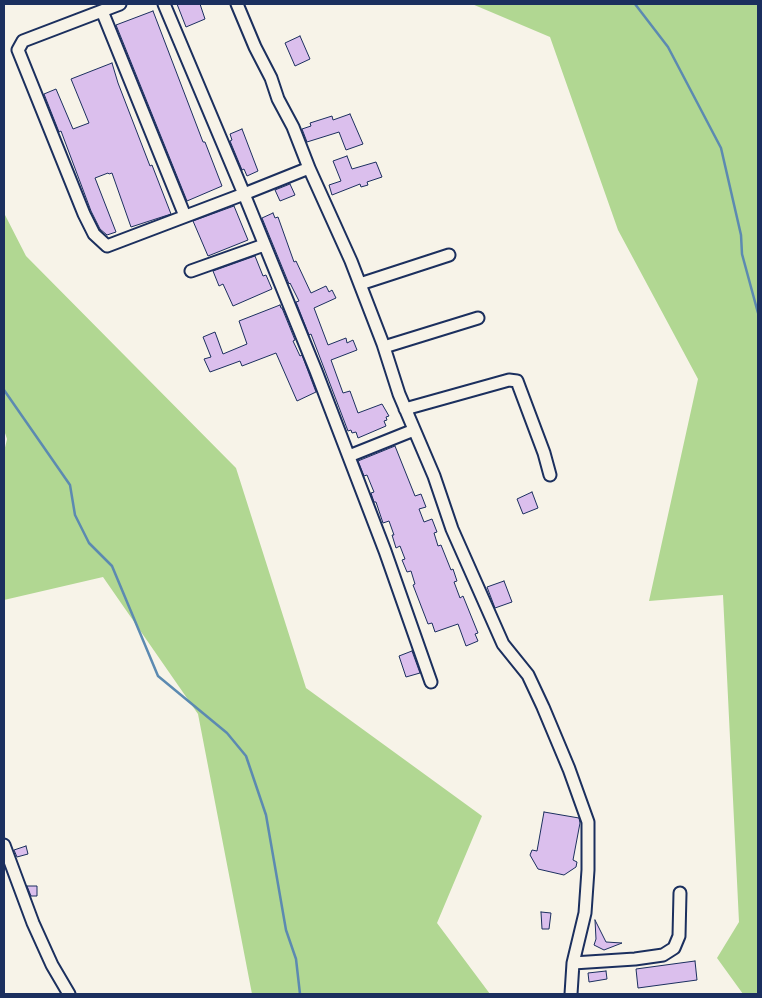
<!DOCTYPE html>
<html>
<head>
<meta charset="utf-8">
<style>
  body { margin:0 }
  #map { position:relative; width:762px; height:998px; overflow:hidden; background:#f7f3e8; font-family:Sriracha,sans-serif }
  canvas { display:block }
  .frame { position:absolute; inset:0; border:5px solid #1b2f5e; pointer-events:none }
</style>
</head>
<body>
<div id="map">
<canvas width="762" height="998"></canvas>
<div class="frame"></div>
</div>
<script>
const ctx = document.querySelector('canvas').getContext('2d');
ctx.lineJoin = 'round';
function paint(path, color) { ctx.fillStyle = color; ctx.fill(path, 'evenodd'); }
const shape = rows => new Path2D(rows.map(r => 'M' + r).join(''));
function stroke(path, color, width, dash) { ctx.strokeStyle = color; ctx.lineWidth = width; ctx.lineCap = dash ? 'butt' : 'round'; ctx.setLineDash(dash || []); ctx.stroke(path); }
const green = shape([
  [472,4,758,4,758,184,757,195,758,201,758,994,743,994,717,958,739,922,723,595,649,601,698,379,618,230,550,37],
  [4,213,26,256,236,468,306,688,482,816,437,923,490,994,252,994,198,714,103,577,4,600,4,452,7,439,4,430]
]);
const stream = shape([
  [635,4,668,47,721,148,741,235,742,254,758,313],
  [4,390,70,485,75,515,89,543,112,566,158,676,227,733,246,756,266,815,286,930,296,959,300,994]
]);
const building = shape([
  [177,4,200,4,205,19,186,27,177,4],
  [153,11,203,142,205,142,222,186,187,201,116,25,153,11],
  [300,36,310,59,295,66,285,43,300,36],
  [112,63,118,83,150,166,152,165,171,214,131,227,112,173,109,174,108,173,95,178,116,232,107,235,100,229,91,211,61,131,59,132,44,94,56,89,73,129,89,123,71,79,112,63],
  [350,114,363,144,346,150,339,132,307,142,302,129,311,126,310,123,332,116,333,120,350,114],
  [242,129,258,171,247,176,244,169,242,170,230,141,232,140,230,134,242,129],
  [347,156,352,169,376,162,382,177,367,182,368,185,361,187,360,184,332,195,329,185,341,181,333,161,347,156],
  [290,184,295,195,280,201,275,190,290,184],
  [234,206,248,240,208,256,193,221,234,206],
  [273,213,275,218,278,217,294,262,296,261,311,293,326,286,329,292,332,290,336,298,314,308,328,345,346,338,347,343,353,340,357,350,331,360,343,393,350,391,358,413,382,404,389,416,386,417,387,420,384,421,386,426,358,438,356,432,352,433,351,430,348,431,311,334,309,335,296,302,299,301,290,283,289,284,262,218,273,213],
  [255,256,263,276,266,275,272,289,233,306,223,284,219,286,213,271,255,256],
  [280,305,281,308,282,308,295,340,293,341,300,356,302,355,316,392,297,401,276,353,242,366,240,361,210,372,204,359,211,357,203,337,215,332,223,354,247,344,239,321,280,305],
  [395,446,415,496,421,494,426,507,419,509,424,522,432,519,437,532,434,533,438,546,441,545,451,570,453,569,457,581,454,582,460,598,463,596,478,633,475,634,478,641,466,646,458,624,435,632,432,623,428,624,413,585,415,584,411,571,407,572,402,560,405,559,400,546,396,548,392,535,394,535,389,521,383,523,376,502,374,502,371,493,374,492,367,475,364,476,358,461,395,446],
  [532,492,538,508,523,514,517,499,532,492],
  [504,581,512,602,495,608,487,587,504,581],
  [412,651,420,673,406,677,399,656,412,651],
  [544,812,579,818,580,823,573,860,577,862,576,867,564,875,538,869,530,855,532,850,537,851,544,812],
  [26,846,28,854,17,857,14,850,26,846],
  [27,886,37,886,37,896,31,896,27,886],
  [541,912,551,913,549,929,542,929,541,912],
  [595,920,606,942,622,943,604,950,594,945,596,939,595,920],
  [695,961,697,980,638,988,636,969,695,961],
  [606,971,607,979,589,982,588,973,606,971]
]);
const minor = shape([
  [120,4,23,41,18,50,84,214,94,234,107,246,244,194,164,4],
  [237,4,255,47,271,78,278,99,293,127,309,168,244,194,316,371,385,551,431,682],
  [102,11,185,216],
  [309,168,351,261,383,344,399,394,434,476,452,529,503,644,528,675,543,707,569,769,588,822,588,870,585,913,573,963,571,994],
  [191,271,264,245],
  [360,284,449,255],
  [384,347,478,318],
  [405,409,509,380,517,381,544,453,550,475],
  [349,456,414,430],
  [4,845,33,923,52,965,69,994],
  [573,963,635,959,663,955,674,948,679,936,680,893]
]);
paint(green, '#b1d792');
stroke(stream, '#5c8ab1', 2.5);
paint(building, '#dbbfed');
stroke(building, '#1b2f5e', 1);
stroke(minor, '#1b2f5e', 15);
stroke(minor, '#f7f3e8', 11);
</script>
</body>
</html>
